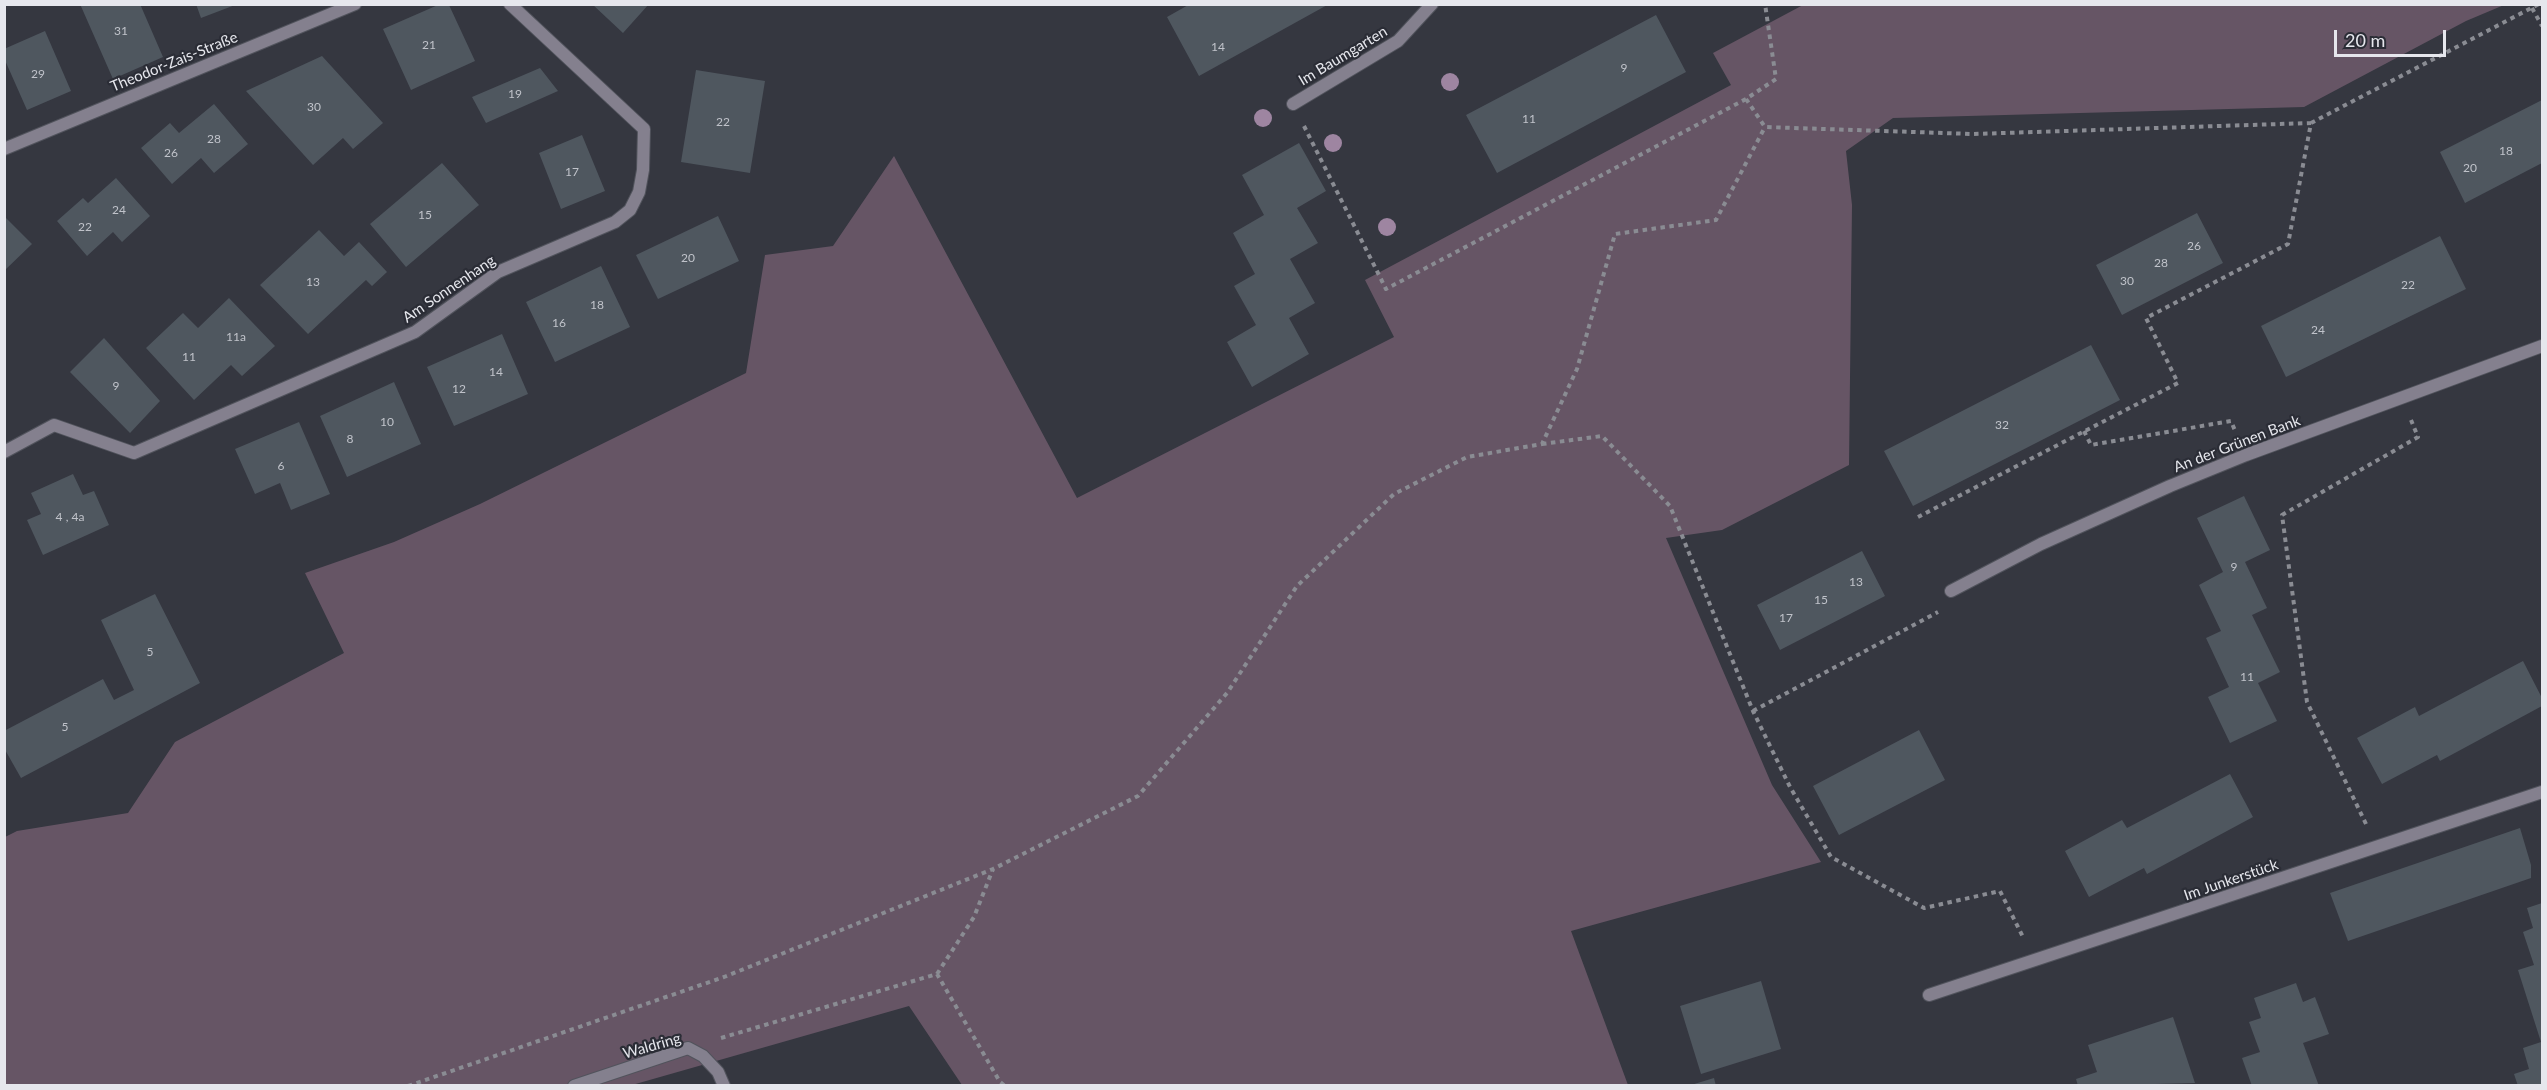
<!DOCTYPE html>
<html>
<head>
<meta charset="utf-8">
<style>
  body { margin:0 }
  #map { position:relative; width:2547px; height:1090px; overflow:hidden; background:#353740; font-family:Lato,sans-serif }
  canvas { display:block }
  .frame { position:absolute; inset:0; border:6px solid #e6e7ed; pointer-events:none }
  .scale { position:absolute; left:2334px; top:30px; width:112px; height:27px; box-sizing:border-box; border:3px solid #e6e7ed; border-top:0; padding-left:8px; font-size:18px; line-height:21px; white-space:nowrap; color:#e6e7ed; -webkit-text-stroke:4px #2b2d36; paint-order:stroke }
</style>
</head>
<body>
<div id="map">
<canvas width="2547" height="1090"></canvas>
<div class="frame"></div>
<div class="scale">20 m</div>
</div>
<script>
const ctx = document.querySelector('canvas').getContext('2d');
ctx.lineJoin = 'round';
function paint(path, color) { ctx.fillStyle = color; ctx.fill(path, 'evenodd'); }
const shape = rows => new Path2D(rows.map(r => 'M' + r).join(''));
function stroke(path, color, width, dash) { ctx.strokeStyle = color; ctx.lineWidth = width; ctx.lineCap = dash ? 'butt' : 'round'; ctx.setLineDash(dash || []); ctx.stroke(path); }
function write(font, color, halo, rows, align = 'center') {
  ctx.font = font + ' Lato,sans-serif'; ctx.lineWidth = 4.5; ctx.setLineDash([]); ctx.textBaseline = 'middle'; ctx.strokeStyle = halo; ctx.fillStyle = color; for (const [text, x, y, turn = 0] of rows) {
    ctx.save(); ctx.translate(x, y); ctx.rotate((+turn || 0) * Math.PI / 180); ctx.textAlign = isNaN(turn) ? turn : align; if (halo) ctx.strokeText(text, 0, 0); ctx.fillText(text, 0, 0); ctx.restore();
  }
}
const green = shape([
  [1803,5,2504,5,2466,21,2304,107,1893,118,1846,151,1852,205,1849,465,1722,530,1666,538,1772,785,1821,862,1571,931,1628,1085,962,1085,909,1006,632,1085,5,1086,5,837,17,831,128,813,175,742,344,653,305,573,394,542,480,504,746,373,765,255,833,246,894,156,1077,498,1394,337,1365,280,1731,85,1713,53]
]);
const building = shape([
  [80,4,140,4,163,57,113,79],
  [196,4,235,4,235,5,201,18],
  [592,4,649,4,623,33],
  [1190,4,1329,4,1199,76,1167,17],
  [438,5,449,5,475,61,411,90,383,29],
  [1656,15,1686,72,1497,173,1466,115],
  [45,31,71,91,27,110,4,58,4,49],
  [322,56,383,123,353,149,343,138,313,165,246,91],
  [540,68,558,91,486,123,472,97],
  [696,70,765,81,750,173,681,162],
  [2542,100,2542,163,2465,203,2440,152],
  [214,104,248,144,214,173,201,158,172,184,141,148,170,123,179,133],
  [582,135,605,191,561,209,539,153],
  [1299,143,1326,191,1297,208,1318,243,1290,259,1315,303,1289,318,1309,354,1252,387,1227,342,1256,325,1234,286,1255,274,1233,233,1264,215,1242,175],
  [442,163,479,205,406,267,370,224],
  [116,178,150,216,122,242,113,232,87,256,57,221,83,198,88,203],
  [2197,213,2223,263,2122,315,2096,265],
  [4,216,32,244,4,271],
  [718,216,739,261,658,299,636,255],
  [319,230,344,256,359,242,387,272,372,286,366,280,308,334,260,285],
  [2440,236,2466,289,2286,377,2261,326],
  [601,266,630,327,555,362,526,302],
  [229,298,275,346,242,376,231,365,194,400,146,348,183,313,198,328],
  [502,334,528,394,454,426,427,367],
  [104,338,160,401,130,433,70,372],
  [2091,345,2120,400,1913,506,1884,451],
  [394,382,421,444,347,477,320,416],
  [299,422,330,494,291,510,280,483,255,494,235,449],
  [73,474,83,495,94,491,109,525,43,555,27,520,41,514,31,493],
  [2244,496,2270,550,2245,562,2267,608,2252,615,2280,672,2258,683,2277,721,2230,743,2208,697,2229,687,2206,638,2221,631,2199,585,2223,572,2197,518],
  [1862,551,1885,596,1780,650,1757,605],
  [155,594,200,683,21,778,4,748,4,731,103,679,114,700,134,690,101,620],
  [2523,661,2542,698,2542,706,2440,761,2437,755,2382,784,2357,738,2415,707,2419,716],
  [1919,730,1945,780,1839,835,1813,786],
  [2230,774,2253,817,2147,874,2144,868,2089,897,2065,851,2122,820,2127,828],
  [2520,828,2531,865,2531,878,2348,941,2330,893],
  [2542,903,2542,1086,2518,1086,2514,1074,2529,1069,2523,1048,2541,1042,2518,970,2534,965,2523,932,2533,928,2527,908],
  [1761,981,1781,1049,1701,1074,1680,1006],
  [2296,983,2303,1002,2315,997,2329,1034,2303,1043,2319,1086,2252,1086,2242,1058,2260,1052,2249,1022,2261,1018,2254,998],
  [2173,1017,2195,1083,2078,1086,2076,1079,2097,1072,2088,1045],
  [1714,1078,1716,1086,1691,1086,1691,1085]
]);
const path = shape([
  [2532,8,2542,26],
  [1746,99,1765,127,1973,134,2311,123,2288,244,2146,318,2178,383,1918,517],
  [2311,123,2539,4],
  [1304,126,1386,289,1746,99,1776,79,1765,4],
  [2084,431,2091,445,2231,421,2236,433],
  [1542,444,1602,436,1670,506,1753,711,1790,787,1831,857,1924,908,2000,891,2024,939],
  [1753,711,1938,612],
  [2366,824,2307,702,2282,515,2418,437,2411,420],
  [937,974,974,917,993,869],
  [721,1038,937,974,1000,1082,1005,1086],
  [408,1086,724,977,993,869,1138,796,1227,693,1297,586,1394,494,1467,457,1542,444,1577,369,1615,234,1716,220,1765,127]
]);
const street = shape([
  [1293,104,1398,41,1432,4],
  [4,149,355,4],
  [4,452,54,425,134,453,415,332,498,272,615,222,630,210,639,192,643,170,644,129,510,4],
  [1951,591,2041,544,2170,486,2246,455,2542,346],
  [1929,995,2542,792],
  [574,1086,688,1048,703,1056,718,1072,724,1086]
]);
const trees = [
  [1450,82],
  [1263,118],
  [1333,143],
  [1387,227]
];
const numberNames = [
  ["31",121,31],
  ["21",429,45],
  ["14",1218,47],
  ["9",1624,68],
  ["29",38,74],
  ["19",515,94],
  ["30",314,107],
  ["11",1529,119],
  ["22",723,122],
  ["28",214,139],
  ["18",2506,151],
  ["26",171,153],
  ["20",2470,168],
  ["17",572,172],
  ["24",119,210],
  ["15",425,215],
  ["22",85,227],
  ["26",2194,246],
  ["20",688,258],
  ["28",2161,263],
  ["30",2127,281],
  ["13",313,282],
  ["22",2408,285],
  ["18",597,305],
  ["16",559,323],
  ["24",2318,330],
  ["11a",236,337],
  ["11",189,357],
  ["14",496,372],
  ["9",116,386],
  ["12",459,389],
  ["10",387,422],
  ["32",2002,425],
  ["8",350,439],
  ["6",281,466],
  ["4 , 4a",70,517],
  ["9",2234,567],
  ["13",1856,582],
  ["15",1821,600],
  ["17",1786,618],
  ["5",150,652],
  ["11",2247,677],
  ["5",65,727]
];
const streetNames = [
  ["Im Baumgarten",1343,56,-31],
  ["Theodor-Zais-Straße",174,62,-22],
  ["Am Sonnenhang",449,289,-34],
  ["An der Grünen Bank",2237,444,-21],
  ["Im Junkerstück",2231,880,-19],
  ["Waldring",652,1046,-16]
];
paint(green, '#665565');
paint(building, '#4f575f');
stroke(street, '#51535c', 14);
stroke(path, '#8a8c93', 4, [4.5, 4.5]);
stroke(street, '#84808e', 12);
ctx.fillStyle = '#9e85a1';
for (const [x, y] of trees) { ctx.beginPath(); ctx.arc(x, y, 9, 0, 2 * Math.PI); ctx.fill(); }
write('12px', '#c0c3ca', null, numberNames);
write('15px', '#e6e7ed', '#2b2d36', streetNames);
</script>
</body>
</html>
